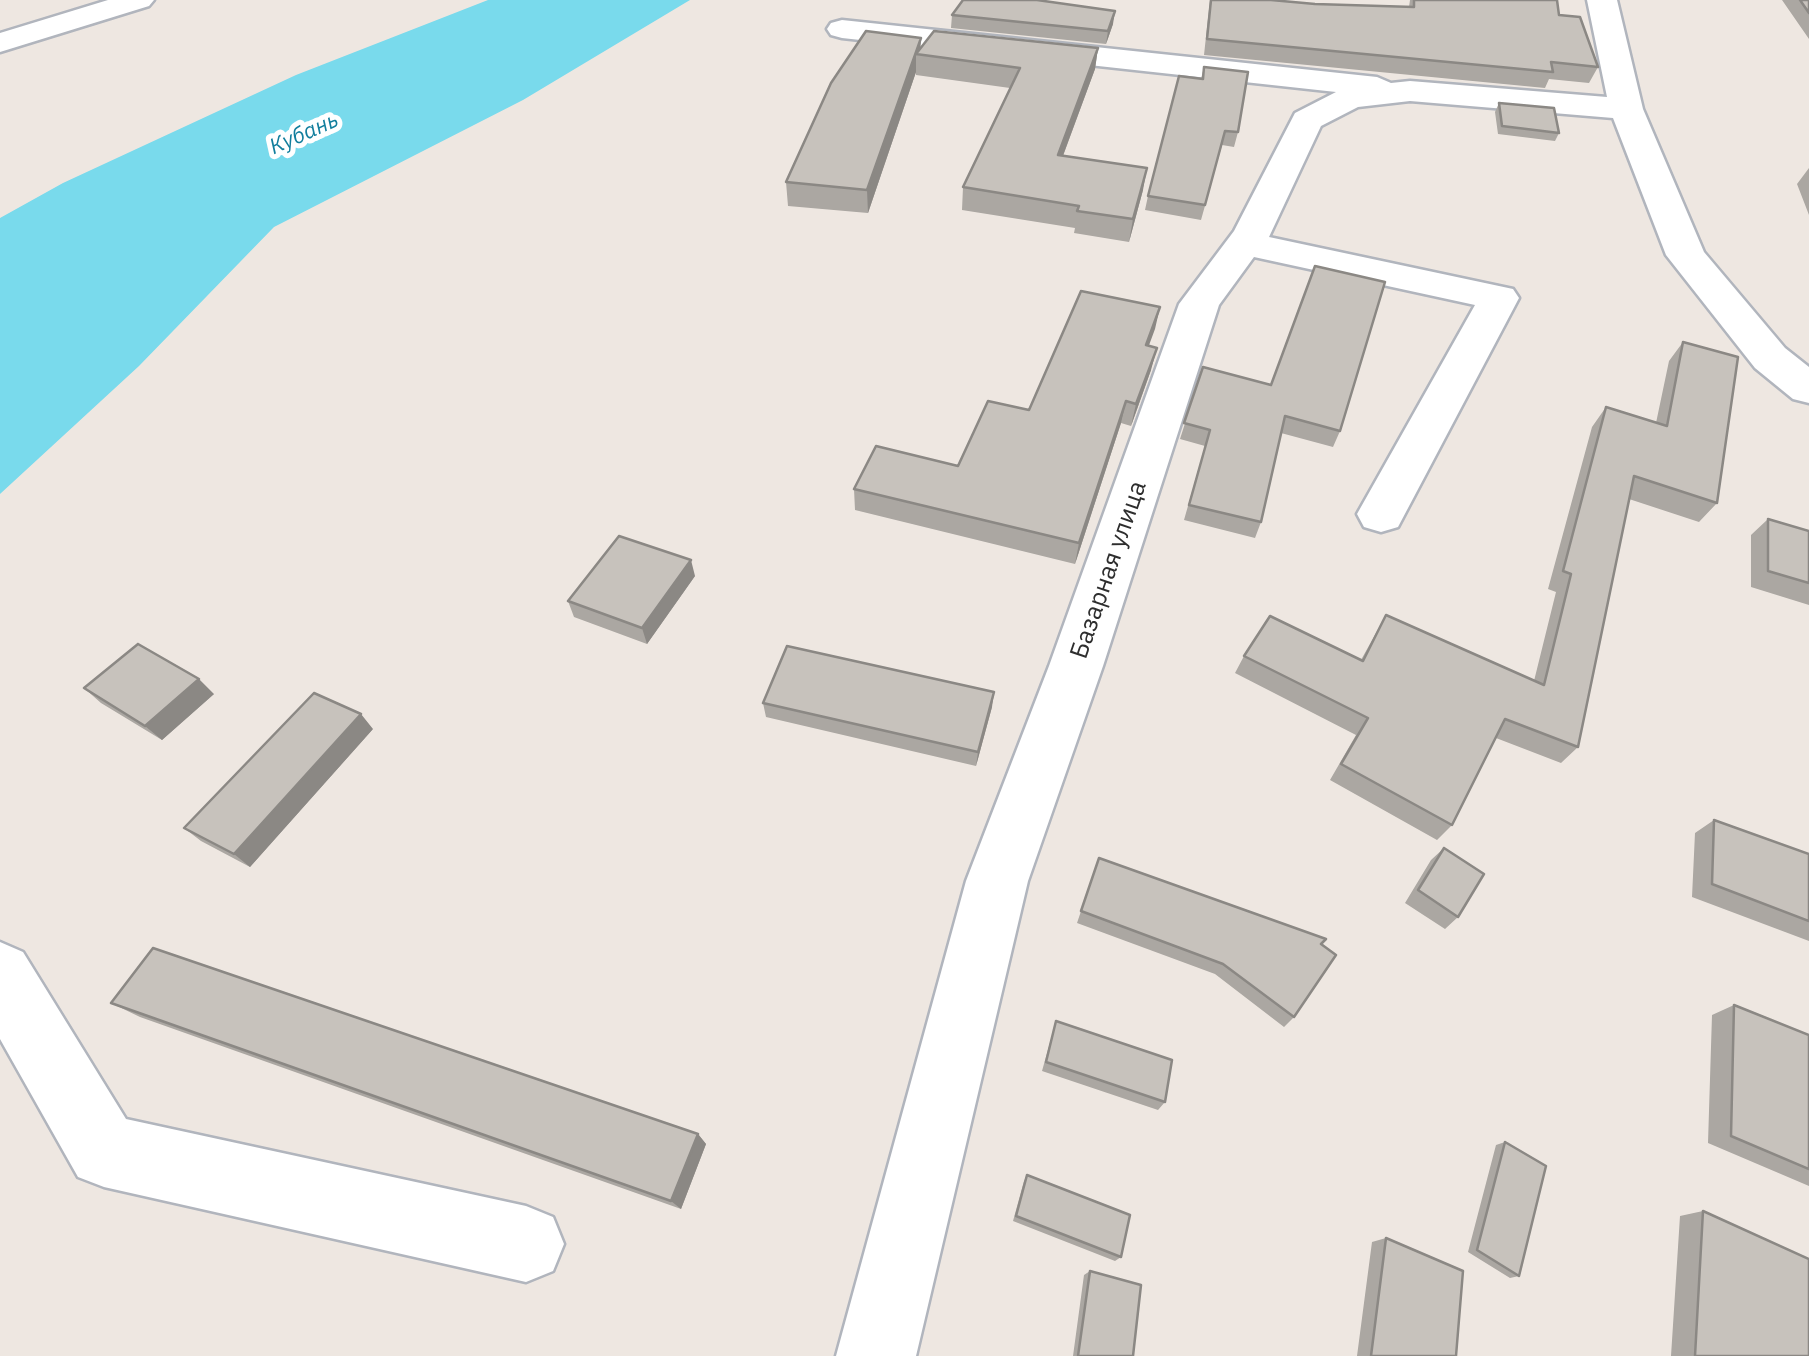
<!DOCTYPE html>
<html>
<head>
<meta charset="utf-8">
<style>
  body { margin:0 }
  canvas { display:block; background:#eee7e1 }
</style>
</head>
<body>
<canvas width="1809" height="1356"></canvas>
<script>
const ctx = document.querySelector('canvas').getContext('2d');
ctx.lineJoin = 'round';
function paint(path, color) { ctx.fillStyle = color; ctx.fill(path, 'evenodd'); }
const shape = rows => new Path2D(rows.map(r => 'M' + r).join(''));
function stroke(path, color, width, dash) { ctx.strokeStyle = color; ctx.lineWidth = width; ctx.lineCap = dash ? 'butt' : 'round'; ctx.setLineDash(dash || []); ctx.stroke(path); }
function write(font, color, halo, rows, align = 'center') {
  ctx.font = font + ' "IBM Plex Sans",sans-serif'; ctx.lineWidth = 10; ctx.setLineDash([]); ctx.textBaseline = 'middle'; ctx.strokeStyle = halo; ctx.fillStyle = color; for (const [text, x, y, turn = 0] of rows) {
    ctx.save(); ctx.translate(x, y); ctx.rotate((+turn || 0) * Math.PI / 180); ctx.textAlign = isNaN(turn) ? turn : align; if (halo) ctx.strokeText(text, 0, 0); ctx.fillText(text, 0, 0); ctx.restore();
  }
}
const water = shape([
  [488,0,690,0,523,100,274,227,139,366,0,494,0,218,63,183,296,75]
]);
const minor = shape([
  [108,0,154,0,149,6,0,52,0,33,108,0],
  [1587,0,1617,0,1643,109,1704,252,1785,348,1809,367,1809,403,1793,399,1755,368,1666,255,1613,118,1410,101,1358,107,1321,126,1269,237,1499,286,1513,289,1519,298,1398,527,1381,532,1364,527,1357,514,1475,305,1254,257,1219,305,1103,666,1028,881,916,1356,836,1356,966,881,1049,666,1179,304,1234,231,1295,113,1336,92,842,38,831,35,827,29,831,23,842,20,1377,77,1391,83,1410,81,1607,97,1587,0],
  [0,942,23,952,126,1119,526,1206,553,1217,564,1244,553,1271,526,1282,104,1187,78,1177,0,1039,0,942]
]);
const wall = shape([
  [1210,0,1409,7,1410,0,1557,0,1559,15,1598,67,1589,83,1549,79,1545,88,1204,55],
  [1782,0,1809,0,1809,39],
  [952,15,1113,24,1106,44,951,28],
  [921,38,920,49,1098,48,1095,69,1063,156,1143,190,1129,242,1074,233,1075,228,962,210,963,187,1010,88,916,75,916,72,868,213,788,206,786,182],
  [1204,67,1238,132,1234,147,1222,145,1201,220,1145,210,1148,196,1201,79],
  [1499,103,1559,133,1555,141,1498,134,1495,112],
  [1809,168,1809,215,1797,184],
  [1160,307,1148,346,1151,370,1131,426,1121,423,1075,564,855,510,854,489,958,466],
  [1683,342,1717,503,1699,522,1629,499,1578,747,1561,763,1496,738,1452,825,1437,840,1330,780,1356,735,1235,673,1244,656,1361,660,1386,615,1534,681,1556,592,1548,589,1592,427,1606,407,1656,423,1669,361],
  [1203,367,1340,431,1333,447,1281,433,1261,522,1255,538,1184,520,1205,446,1180,439],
  [1768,519,1809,531,1809,605,1751,587,1751,535],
  [695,576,647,644,574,617,568,601],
  [84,688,214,694,162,740,101,703],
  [763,703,992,707,976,766,766,717],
  [373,729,250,867,201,841,184,828],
  [1714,820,1809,854,1809,941,1692,897,1695,833],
  [1444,848,1458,917,1445,929,1405,903,1431,860],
  [1099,858,1321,944,1294,1017,1284,1027,1215,974,1077,923],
  [111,1003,698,1134,706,1144,681,1209,140,1017],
  [1734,1005,1809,1035,1809,1186,1708,1143,1712,1015],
  [1056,1021,1165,1102,1158,1110,1042,1071],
  [1505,1142,1519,1276,1510,1278,1468,1252,1496,1145],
  [1027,1175,1121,1257,1115,1261,1013,1221,1024,1181],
  [1703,1211,1809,1356,1671,1356,1680,1216],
  [1386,1238,1456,1356,1357,1356,1372,1242],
  [1090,1271,1133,1356,1073,1356,1084,1275]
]);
const shadedWall = shape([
  [1115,11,1113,24,1106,44,1108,31],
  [921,38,920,54,916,54,916,72,868,213,867,190],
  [1098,48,1095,69,1055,177,1058,155],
  [1147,168,1143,190,1129,242,1133,219],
  [1160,307,1155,329,1141,367,1146,345],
  [1157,348,1151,370,1131,426,1136,404],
  [1126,401,1121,423,1075,564,1079,543],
  [691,560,695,576,647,644,642,628],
  [199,679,214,694,162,740,145,726],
  [994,692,992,707,976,766,978,752],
  [361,714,373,729,250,867,234,854],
  [698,1134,706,1144,681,1209,671,1201]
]);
const building = shape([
  [963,0,1037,0,1115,11,1108,31,952,15,963,0],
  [1211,0,1271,0,1315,4,1414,7,1414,0,1557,0,1559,15,1580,17,1598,67,1551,62,1553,72,1207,39,1211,0],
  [1800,0,1809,0,1809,13,1800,0],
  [866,31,921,38,867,190,786,182,831,83,866,31],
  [934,31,1098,48,1058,155,1147,168,1133,219,1077,211,1079,206,963,187,1020,68,916,54,934,31],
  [1204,67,1248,72,1238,132,1225,131,1205,205,1148,196,1179,76,1203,79,1204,67],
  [1499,103,1554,108,1559,133,1502,126,1499,103],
  [1315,266,1385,282,1340,431,1285,416,1261,522,1189,505,1210,430,1184,423,1203,367,1271,385,1315,266],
  [1081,291,1160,307,1146,345,1157,348,1136,404,1126,401,1079,543,854,489,876,446,958,466,988,401,1029,410,1081,291],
  [1683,342,1738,357,1717,503,1634,476,1578,747,1505,719,1452,825,1341,764,1368,718,1244,656,1270,616,1363,661,1386,615,1544,685,1571,574,1563,571,1606,407,1667,426,1683,342],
  [1768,519,1809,531,1809,583,1768,571,1768,519],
  [619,536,691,560,642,628,568,601,619,536],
  [138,644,199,679,145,726,84,688,138,644],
  [787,646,994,692,978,752,763,703,787,646],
  [314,693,361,714,234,854,184,828,314,693],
  [1714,820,1809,854,1809,921,1712,884,1714,820],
  [1444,848,1484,874,1458,917,1418,890,1444,848],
  [1099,858,1326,939,1321,944,1336,955,1294,1017,1223,964,1081,911,1099,858],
  [153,948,698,1134,671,1201,111,1003,153,948],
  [1734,1005,1809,1035,1809,1169,1731,1136,1734,1005],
  [1056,1021,1172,1060,1165,1102,1046,1062,1056,1021],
  [1505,1142,1546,1166,1519,1276,1477,1250,1505,1142],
  [1027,1175,1130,1215,1121,1257,1016,1216,1027,1175],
  [1703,1211,1809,1259,1809,1356,1695,1356,1703,1211],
  [1386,1238,1463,1271,1456,1356,1371,1356,1386,1238],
  [1090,1271,1141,1285,1133,1356,1078,1356,1090,1271]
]);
const farWaternames = [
  ["Кубань",304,134,-24]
];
const streetNames = [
  ["Базарная улица",1109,570,-71]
];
paint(water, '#79daec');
stroke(minor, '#b1b5bd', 5);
paint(minor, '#fff');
paint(wall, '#aba7a2');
paint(shadedWall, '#8b8884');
paint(building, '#c7c2bc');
stroke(building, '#8b8884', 2.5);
write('italic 22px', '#127e9d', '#fff', farWaternames);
write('25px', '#2e2e2e', '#fff', streetNames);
</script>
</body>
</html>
